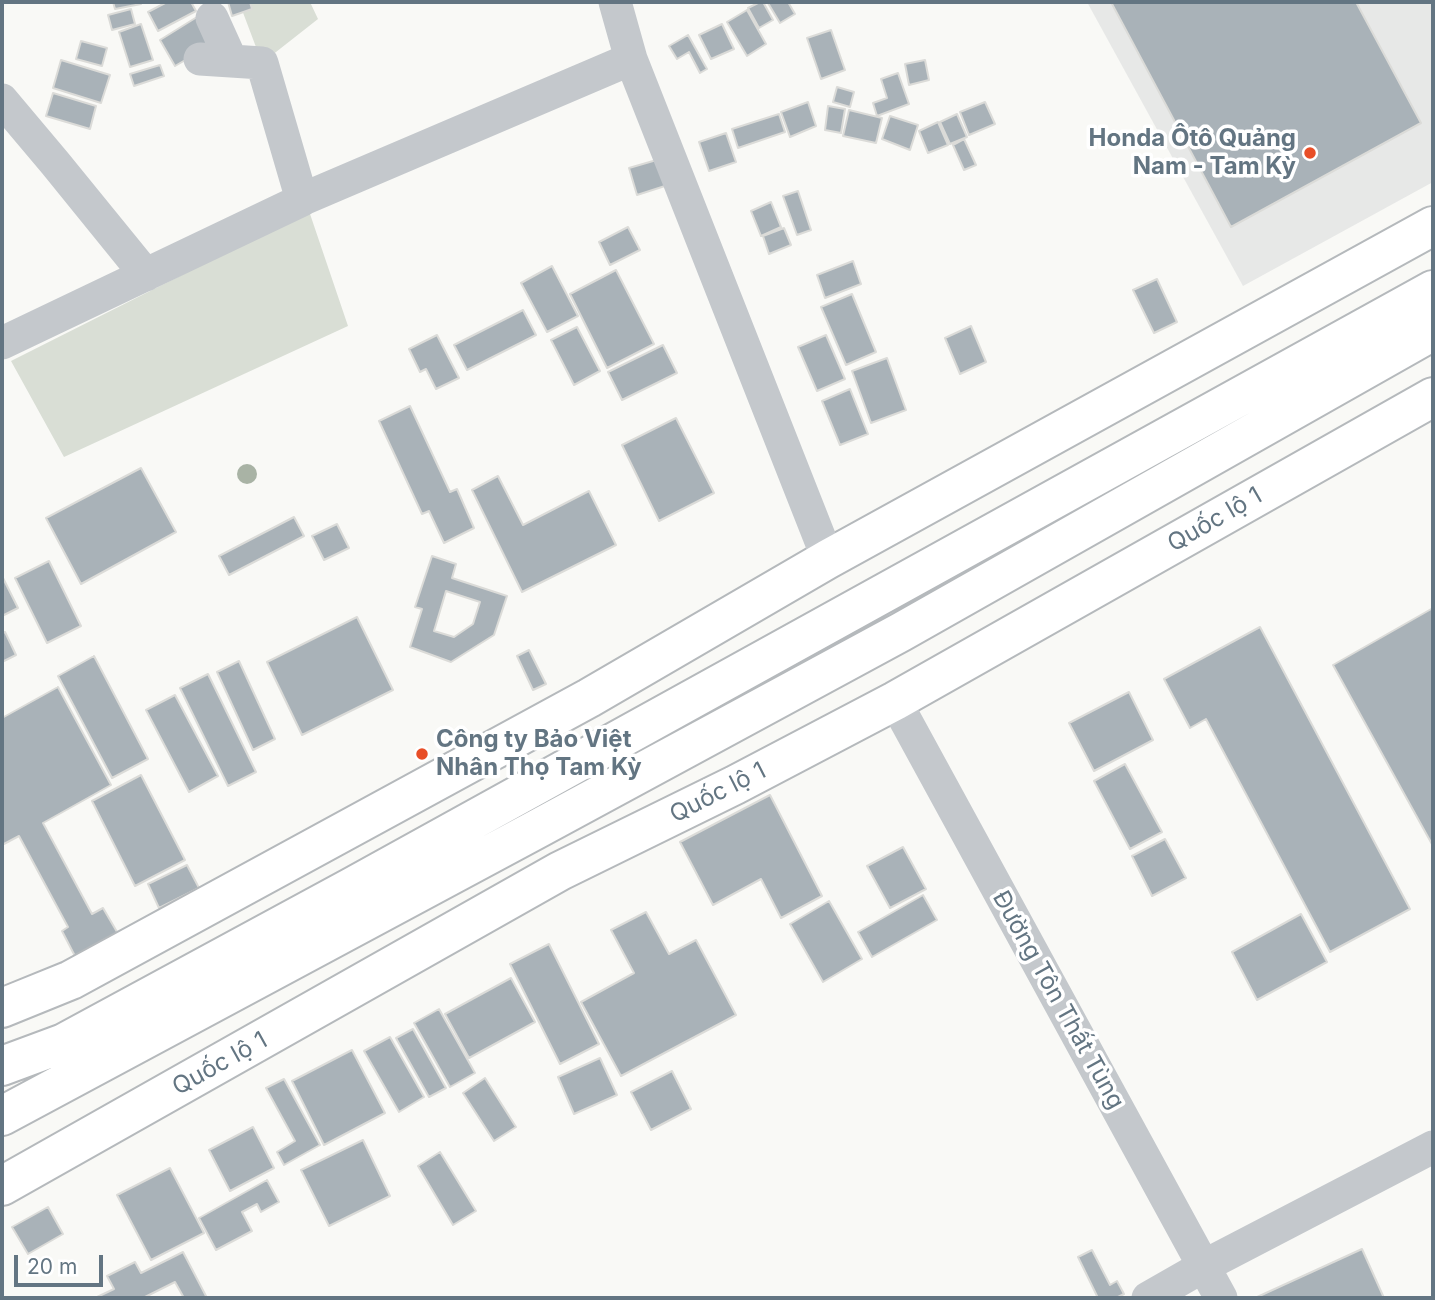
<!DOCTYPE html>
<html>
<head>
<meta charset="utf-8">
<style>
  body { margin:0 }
  #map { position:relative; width:1435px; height:1300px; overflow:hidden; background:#f9f9f6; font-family:Inter,sans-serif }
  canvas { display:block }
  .frame { position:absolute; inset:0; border:4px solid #637582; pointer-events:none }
  .scale { position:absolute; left:14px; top:1255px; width:89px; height:32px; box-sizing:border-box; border:4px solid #637582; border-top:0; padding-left:9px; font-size:21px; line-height:24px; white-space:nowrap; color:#637582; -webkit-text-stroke:5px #fff; paint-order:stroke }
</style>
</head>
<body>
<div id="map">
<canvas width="1435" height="1300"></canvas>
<div class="frame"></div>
<div class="scale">20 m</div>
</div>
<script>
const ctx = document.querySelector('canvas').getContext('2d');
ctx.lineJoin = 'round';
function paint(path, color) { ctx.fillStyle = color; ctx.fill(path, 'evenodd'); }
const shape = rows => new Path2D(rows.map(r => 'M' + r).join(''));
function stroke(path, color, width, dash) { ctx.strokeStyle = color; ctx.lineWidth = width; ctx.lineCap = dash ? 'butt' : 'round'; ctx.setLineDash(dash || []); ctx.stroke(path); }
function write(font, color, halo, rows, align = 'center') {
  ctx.font = font + ' Inter,sans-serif'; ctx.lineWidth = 7; ctx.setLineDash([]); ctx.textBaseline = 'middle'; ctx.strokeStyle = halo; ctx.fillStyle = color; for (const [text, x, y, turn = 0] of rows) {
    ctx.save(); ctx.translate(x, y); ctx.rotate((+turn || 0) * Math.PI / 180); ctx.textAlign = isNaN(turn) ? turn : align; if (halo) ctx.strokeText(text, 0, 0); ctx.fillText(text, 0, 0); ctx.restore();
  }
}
const built = shape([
  [1087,2,1433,2,1433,182,1243,286]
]);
const green = shape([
  [239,2,310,2,318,19,262,63],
  [309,211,348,326,64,457,11,361]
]);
const building = shape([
  [113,2,141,2,141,4,115,9,113,2],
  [167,2,191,2,196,11,158,31,148,12,167,2],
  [228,2,250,2,252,9,232,16,228,2],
  [760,2,763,2,773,20,759,28,748,8,760,2],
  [770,2,788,2,795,14,780,23,768,3,770,2],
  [1111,2,1356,2,1421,123,1231,227,1111,2],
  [131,9,135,24,112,30,108,15,131,9],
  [747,10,766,44,747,56,727,22,747,10],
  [197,17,213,44,175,66,160,40,197,17],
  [141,24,153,60,130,67,119,32,141,24],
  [722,24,734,49,711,59,699,35,722,24],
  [831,30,845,70,821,79,807,38,831,30],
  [688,35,707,69,700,73,689,52,677,59,669,46,688,35],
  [81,41,107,48,102,66,76,59,81,41],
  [61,60,110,75,101,103,53,88,61,60],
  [925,60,929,80,909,85,905,64,925,60],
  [160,65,164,76,134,86,130,74,160,65],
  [898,73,909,104,877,116,873,103,887,98,881,79,898,73],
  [837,87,854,92,850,107,833,102,837,87],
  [53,93,96,106,90,129,46,116,53,93],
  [808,102,816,126,790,137,781,112,808,102],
  [985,102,995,124,969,135,960,112,985,102],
  [828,106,845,109,841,133,825,130,828,106],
  [849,110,882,118,876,143,843,136,849,110],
  [779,114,785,132,738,148,732,129,779,114],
  [957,114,967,137,950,144,940,122,957,114],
  [890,116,918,125,910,150,882,139,890,116],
  [938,122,948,145,928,153,919,131,938,122],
  [726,133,736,162,709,171,699,142,726,133],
  [964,139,976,165,964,170,953,145,964,139],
  [660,159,668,185,637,195,629,168,660,159],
  [798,191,811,230,797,235,783,196,798,191],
  [771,202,781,227,761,236,751,211,771,202],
  [628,227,640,250,610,265,599,242,628,227],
  [784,228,791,245,769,254,763,236,784,228],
  [853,261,861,284,825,298,817,275,853,261],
  [552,266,578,316,547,332,521,283,552,266],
  [616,270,654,344,607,368,570,294,616,270],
  [1157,279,1177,322,1154,333,1133,290,1157,279],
  [852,294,876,352,846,365,821,307,852,294],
  [523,310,536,335,467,370,454,345,523,310],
  [971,326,986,362,960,374,945,338,971,326],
  [577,327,600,371,574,385,551,340,577,327],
  [437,335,459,378,436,389,426,369,420,372,409,349,437,335],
  [826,335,845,379,817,391,798,347,826,335],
  [663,345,677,373,622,400,608,372,663,345],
  [887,358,906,410,871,423,852,371,887,358],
  [850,389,868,434,840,445,822,401,850,389],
  [410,406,450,492,457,489,474,528,444,543,429,511,422,514,379,421,410,406],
  [676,418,714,493,659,521,622,445,676,418],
  [141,468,176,532,81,584,46,518,141,468],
  [498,476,523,525,589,491,616,545,522,592,472,490,498,476],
  [294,517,304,536,229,575,219,556,294,517],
  [337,524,349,548,324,560,312,536,337,524],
  [432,556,456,564,452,578,507,596,494,635,451,662,410,647,422,609,415,607,432,556],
  [446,591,480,602,473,624,454,637,434,631,446,591],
  [49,561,81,626,47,643,15,578,49,561],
  [2,576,18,608,2,616,2,576],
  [1433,608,1433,846,1333,665,1433,608],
  [357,617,393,690,302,735,267,662,357,617],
  [1260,627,1410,909,1330,952,1206,719,1190,728,1164,679,1260,627],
  [5,632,16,655,2,662,2,633,5,632],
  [529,650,546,684,533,690,517,656,529,650],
  [94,656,148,759,112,778,58,676,94,656],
  [239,661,275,739,253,750,217,672,239,661],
  [208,674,256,772,228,786,180,688,208,674],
  [58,687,111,785,43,823,92,914,103,908,120,937,77,960,62,931,68,927,19,836,2,845,2,718,58,687],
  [1129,692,1153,740,1094,771,1069,723,1129,692],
  [175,695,218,776,189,792,146,710,175,695],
  [1125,764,1162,832,1130,849,1094,781,1125,764],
  [141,775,185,860,135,886,92,801,141,775],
  [770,795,822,896,781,918,761,879,713,905,680,842,770,795],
  [1165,839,1186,878,1152,896,1132,856,1165,839],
  [903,847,926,889,890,908,867,866,903,847],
  [187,865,199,888,159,908,148,884,187,865],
  [923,895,937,920,872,957,858,932,923,895],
  [829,901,862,959,823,982,790,924,829,901],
  [646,912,669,954,696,940,736,1015,621,1076,581,1002,634,973,611,930,646,912],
  [1301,914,1327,962,1257,1000,1232,952,1301,914],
  [549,944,599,1044,560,1064,510,964,549,944],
  [511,978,535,1022,469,1058,445,1014,511,978],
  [439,1009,475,1073,450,1087,414,1023,439,1009],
  [413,1029,446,1088,429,1097,396,1038,413,1029],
  [390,1037,424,1097,399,1112,364,1051,390,1037],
  [352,1050,385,1113,324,1145,292,1081,352,1050],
  [600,1058,617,1095,574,1114,558,1077,600,1058],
  [672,1071,691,1109,651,1130,631,1092,672,1071],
  [485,1078,516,1127,494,1141,463,1093,485,1078],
  [284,1079,320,1145,284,1165,277,1152,295,1141,266,1088,284,1079],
  [253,1127,274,1168,230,1191,209,1150,253,1127],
  [363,1140,390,1196,329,1226,301,1170,363,1140],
  [440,1152,476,1211,453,1225,418,1166,440,1152],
  [170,1168,204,1233,151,1260,117,1195,170,1168],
  [267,1180,279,1202,261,1212,257,1204,242,1212,252,1231,216,1250,199,1218,267,1180],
  [48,1207,63,1234,28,1254,12,1227,48,1207],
  [1362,1249,1384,1298,1255,1298,1362,1249],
  [1092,1250,1110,1285,1117,1281,1124,1294,1116,1298,1098,1298,1078,1257,1092,1250],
  [183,1252,207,1298,184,1298,175,1282,143,1298,95,1298,114,1289,107,1276,135,1262,141,1273,183,1252]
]);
const street = shape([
  [615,2,631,59,828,559],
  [212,18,231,60],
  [2,100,55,163,146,275],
  [296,202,631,59],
  [2,343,302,200,262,63,200,59],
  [895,701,1221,1298],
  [1148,1298,1204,1266,1433,1147]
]);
const highway = shape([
  [2,1008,71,980,589,698,828,559,1433,226],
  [2,1066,64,1043,352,887,1433,290],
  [2,1116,537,829,901,632,1433,331],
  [2,1186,560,871,735,785,895,701,1433,397]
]);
const trees = [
  [247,474]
];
const markers = [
  [1310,153,7,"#e84e27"],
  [422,754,7,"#e84e27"]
];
const poiNames = [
  ["Honda Ôtô Quảng",1296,139],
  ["Nam - Tam Kỳ",1296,167],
  ["Công ty Bảo Việt",436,740,"left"],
  ["Nhân Thọ Tam Kỳ",436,768,"left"]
];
const streetNames = [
  ["Quốc lộ 1",1215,520,-30],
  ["Quốc lộ 1",718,793,-27],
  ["Đường Tôn Thất Tùng",1058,1000,61],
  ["Quốc lộ 1",220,1064,-29]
];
paint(built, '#e7e8e7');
paint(green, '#d9ded5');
paint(building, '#a9b2b8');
stroke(building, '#dbdbd8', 2);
stroke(highway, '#b5b9bc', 42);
stroke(street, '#c4c8cc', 33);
stroke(highway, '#fff', 38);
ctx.fillStyle = '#a9b3a5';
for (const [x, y] of trees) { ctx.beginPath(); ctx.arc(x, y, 10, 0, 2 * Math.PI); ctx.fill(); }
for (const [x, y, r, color] of markers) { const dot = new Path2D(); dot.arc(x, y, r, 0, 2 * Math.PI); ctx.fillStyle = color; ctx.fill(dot); stroke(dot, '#fff', 2.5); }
write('bold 24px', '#637582', '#fff', poiNames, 'right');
write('24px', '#637582', '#fff', streetNames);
</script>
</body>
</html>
